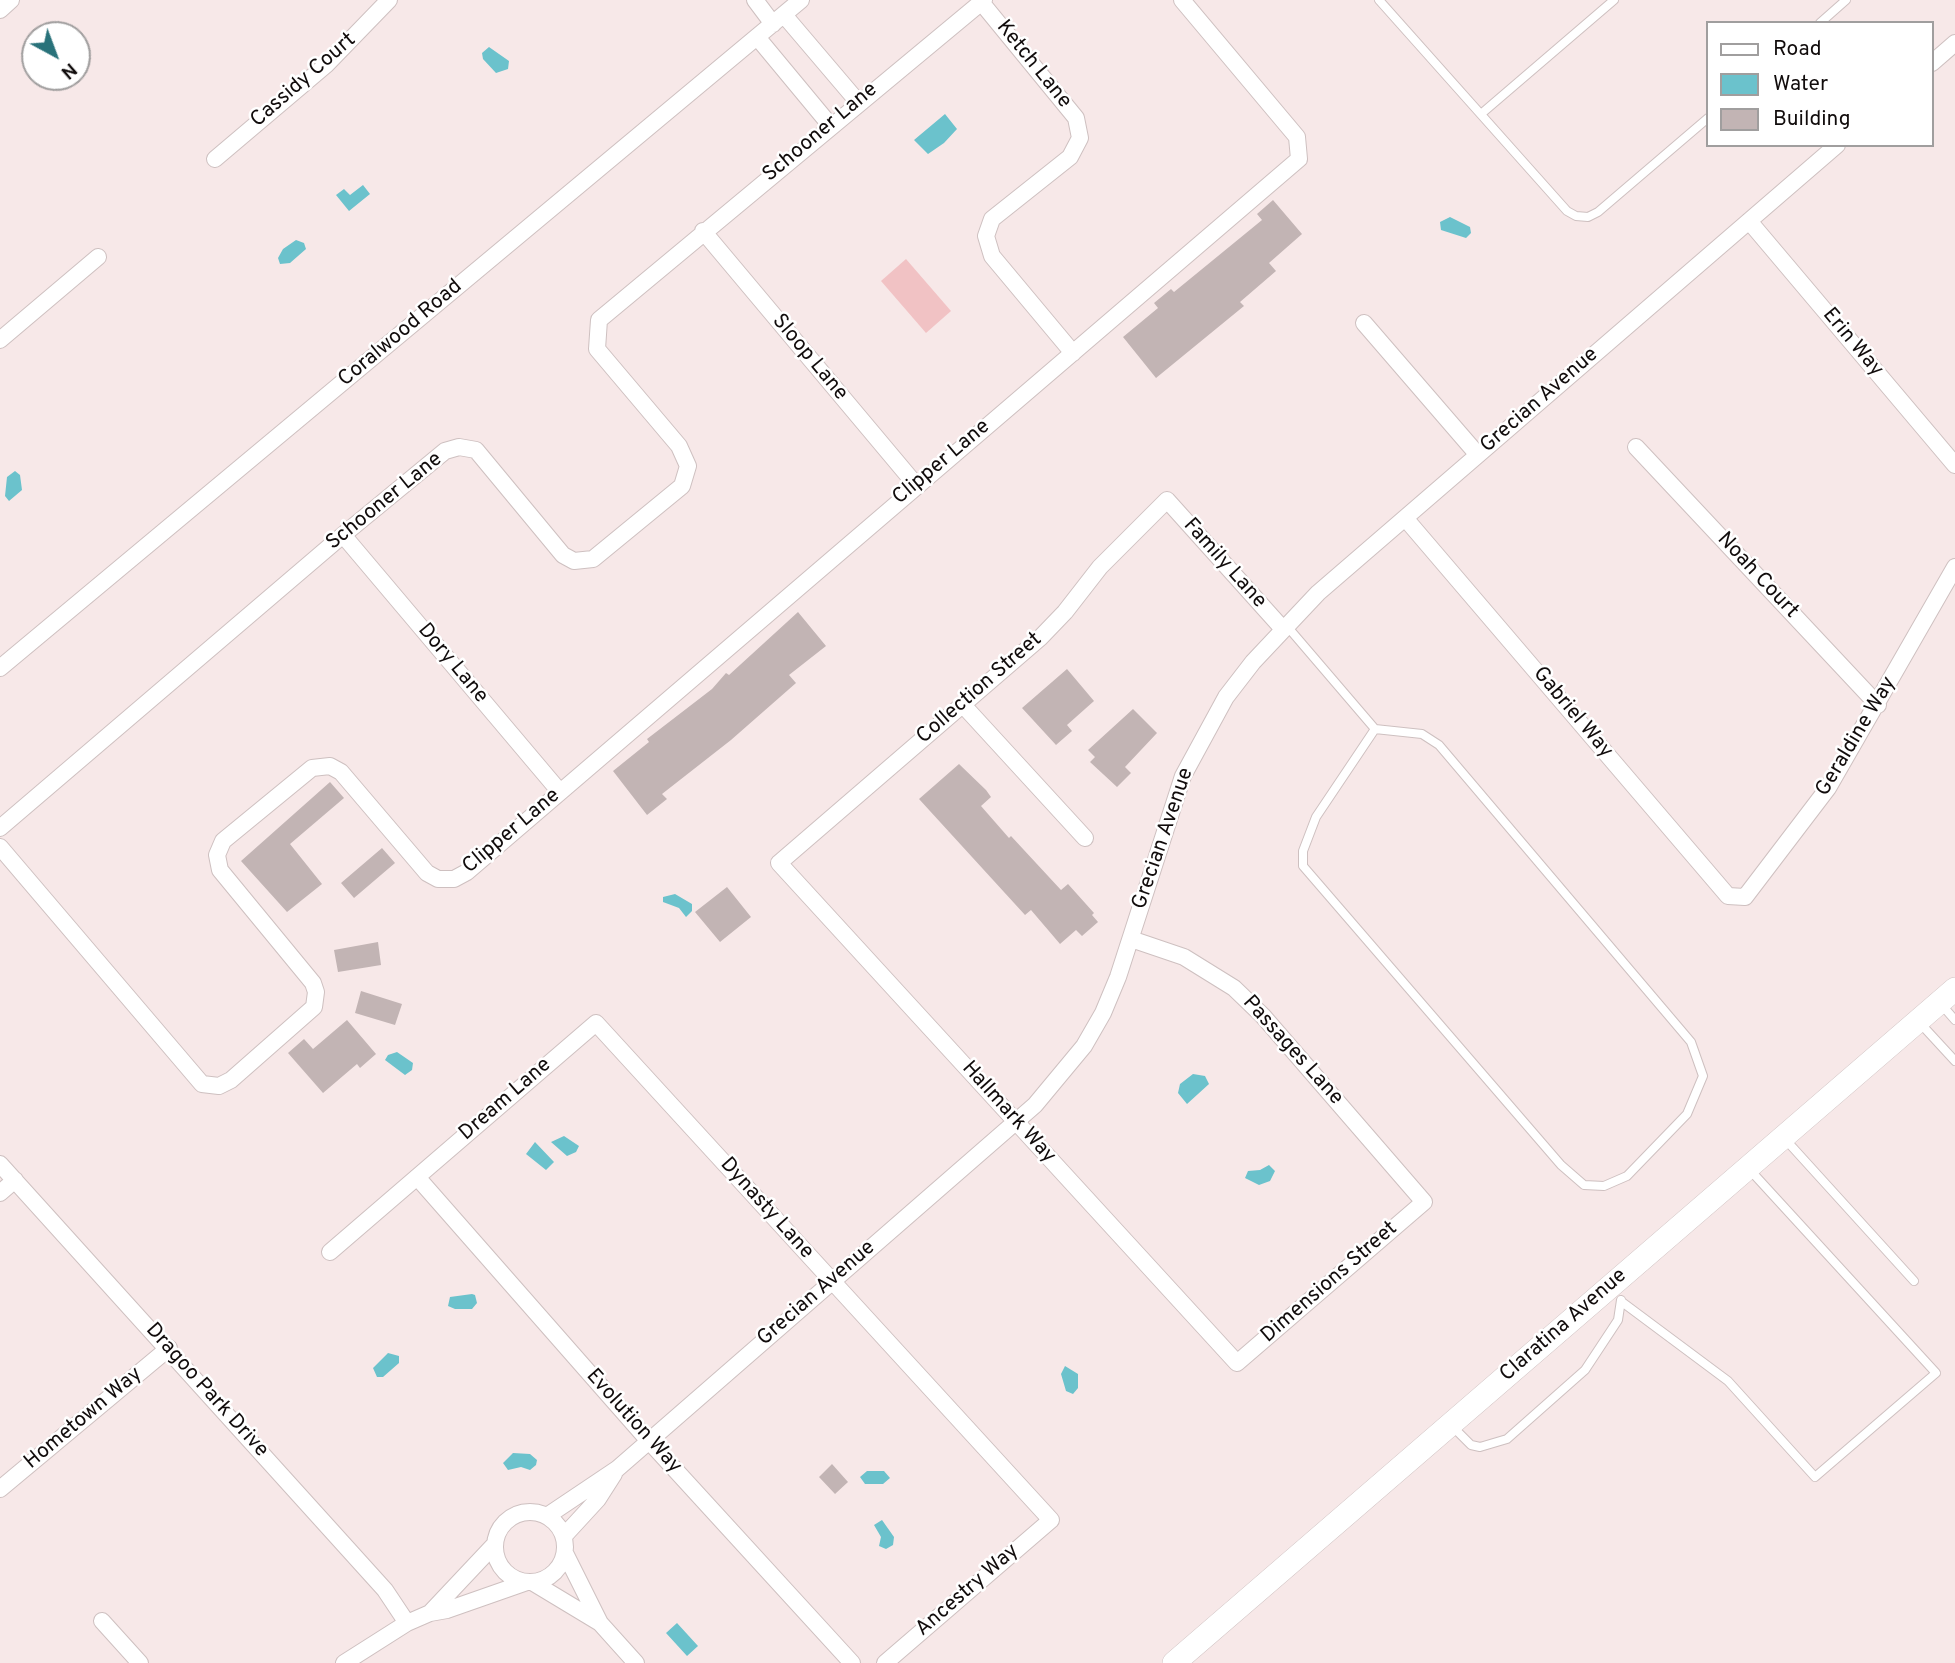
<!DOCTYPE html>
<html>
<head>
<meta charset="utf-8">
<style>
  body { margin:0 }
  #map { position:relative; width:1955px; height:1663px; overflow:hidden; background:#f7e8e8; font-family:Overpass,sans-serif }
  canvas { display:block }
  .legend { position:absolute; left:1706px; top:21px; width:228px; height:126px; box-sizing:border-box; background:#fff; border:2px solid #a09e9e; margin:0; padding:9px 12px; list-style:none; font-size:21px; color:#110c0c }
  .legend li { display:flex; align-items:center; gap:14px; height:35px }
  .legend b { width:35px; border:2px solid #a09e9e }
  .north { position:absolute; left:21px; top:21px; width:70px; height:70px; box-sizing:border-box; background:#fff; border:2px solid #a09e9e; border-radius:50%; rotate:139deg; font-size:19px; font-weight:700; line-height:28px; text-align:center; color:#110c0c }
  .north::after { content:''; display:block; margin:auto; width:24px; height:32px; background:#29727a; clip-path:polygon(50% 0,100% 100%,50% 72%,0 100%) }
</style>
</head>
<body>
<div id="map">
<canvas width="1955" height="1663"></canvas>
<ul class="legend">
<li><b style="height:9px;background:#fff"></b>Road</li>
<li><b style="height:19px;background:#6bc2cc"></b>Water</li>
<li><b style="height:19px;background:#c2b4b4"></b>Building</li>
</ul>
<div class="north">N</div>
</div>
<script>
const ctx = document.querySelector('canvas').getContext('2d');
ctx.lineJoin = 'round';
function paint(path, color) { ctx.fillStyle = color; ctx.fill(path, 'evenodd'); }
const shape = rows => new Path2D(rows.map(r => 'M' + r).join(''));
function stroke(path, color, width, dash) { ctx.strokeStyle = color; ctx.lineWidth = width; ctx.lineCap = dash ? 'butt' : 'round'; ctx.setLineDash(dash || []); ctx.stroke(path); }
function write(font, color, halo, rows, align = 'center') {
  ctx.font = font + ' Overpass,sans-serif'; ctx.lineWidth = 5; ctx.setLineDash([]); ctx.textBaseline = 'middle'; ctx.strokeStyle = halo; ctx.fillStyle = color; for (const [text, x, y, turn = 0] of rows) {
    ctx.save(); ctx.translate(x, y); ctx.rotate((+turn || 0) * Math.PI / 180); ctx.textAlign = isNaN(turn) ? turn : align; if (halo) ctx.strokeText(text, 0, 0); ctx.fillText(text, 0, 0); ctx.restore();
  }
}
const green = shape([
  [906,259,951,311,926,333,881,281]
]);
const water = shape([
  [489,47,509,61,508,69,496,73,483,59,482,53],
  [945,114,957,129,944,143,928,154,914,140],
  [363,185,370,194,349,211,336,195,344,189,350,195],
  [1450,217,1470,227,1471,233,1466,238,1441,230,1440,222],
  [296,240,304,243,306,249,290,263,280,264,278,258,283,249],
  [15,471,20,475,22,490,9,501,5,496,7,477],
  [675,894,692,904,692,911,686,917,679,908,663,902,663,897],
  [397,1052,413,1063,412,1070,405,1075,385,1060,388,1055],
  [1193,1074,1205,1076,1209,1084,1187,1104,1178,1093,1180,1084],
  [564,1136,579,1146,576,1152,567,1156,551,1142],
  [535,1142,554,1162,546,1170,526,1154],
  [1269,1165,1275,1171,1270,1181,1259,1185,1245,1178,1248,1171,1260,1170],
  [472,1294,475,1295,477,1303,472,1309,455,1309,448,1306,450,1297],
  [388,1353,399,1356,399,1363,383,1377,377,1377,373,1368],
  [1065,1366,1078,1374,1078,1388,1073,1394,1066,1391,1061,1374],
  [513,1453,530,1454,537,1460,536,1465,530,1470,521,1467,508,1470,503,1463],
  [867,1471,884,1471,890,1478,883,1484,865,1484,860,1477],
  [882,1520,894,1537,893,1545,886,1549,879,1546,881,1537,874,1525],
  [677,1623,698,1646,687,1656,666,1633]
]);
const building = shape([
  [1273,200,1302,234,1269,263,1276,271,1240,302,1244,306,1156,378,1123,337,1158,308,1154,303,1171,289,1174,292,1262,220,1257,214],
  [798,612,826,646,789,675,796,683,731,740,662,794,667,799,647,815,613,771,649,742,647,739,712,689,726,673,729,675],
  [1067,669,1094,701,1067,725,1072,731,1056,745,1022,708],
  [1133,709,1157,733,1125,767,1131,773,1117,787,1090,762,1095,757,1088,750],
  [959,764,986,790,991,797,981,806,1009,838,1011,836,1061,890,1068,884,1094,913,1092,915,1098,922,1082,936,1076,930,1060,944,1031,910,1025,915,919,799],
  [330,782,344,798,290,844,322,884,287,912,241,861],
  [382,848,395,863,354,898,341,883],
  [727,887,751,917,720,942,695,912],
  [378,942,381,965,338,972,334,950],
  [361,991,402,1004,395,1025,355,1013],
  [347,1020,376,1054,360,1068,357,1064,323,1093,288,1053,304,1039,313,1049],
  [832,1464,848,1482,835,1494,819,1477]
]);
const service = shape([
  [1379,0,1567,211,1576,216,1588,217,1598,212,1708,118],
  [1820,23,1846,0],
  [1481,114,1614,0],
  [1286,625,1375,729,1422,734,1439,745,1691,1042,1703,1076,1687,1114,1627,1176,1604,1186,1584,1185,1561,1165,1303,866,1303,851,1316,817,1375,729],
  [1941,1004,1955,1020],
  [1920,1023,1955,1061],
  [1785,1139,1914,1281],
  [1622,1302,1728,1381,1815,1477,1936,1373,1750,1170],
  [1452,1426,1471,1445,1480,1447,1507,1439,1585,1370,1618,1320,1621,1300]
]);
const minor = shape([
  [755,0,773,24],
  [981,2,1076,118,1080,138,1070,157,992,219,986,236,992,256,1073,353],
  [0,10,11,0],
  [784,15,858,102],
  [757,37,830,125],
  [1932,63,1955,43],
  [215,159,326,65,389,0],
  [1749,221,1955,465],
  [703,231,916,485],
  [1364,323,1478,455],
  [0,340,98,257],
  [1636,447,1878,705],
  [1405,518,1728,896,1745,897,1828,788,1955,567],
  [343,535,560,792],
  [0,668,801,0],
  [963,705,1085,838],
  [0,828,343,535,445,451,459,447,476,450,563,555,574,561,593,559,682,486,688,466,679,446,597,349,599,320,984,0],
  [0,847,202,1084,219,1086,231,1080,314,1007,316,992,313,983,220,870,217,855,223,841,312,768,330,766,341,772,427,873,438,879,454,879,467,872,1299,159,1297,137,1182,0],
  [1131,939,1184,957,1234,988,1263,1016,1424,1202,1237,1363,779,863,1040,638,1065,612,1100,567,1167,500,1282,628],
  [0,1164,385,1590,407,1623],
  [417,1177,648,1440,852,1663],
  [0,1193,15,1180],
  [330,1252,596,1023,1051,1520,885,1663],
  [0,1489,169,1348],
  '495 1547a35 35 0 1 1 70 0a35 35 0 1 1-70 0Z',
  [547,1516,617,1469,1035,1105,1084,1046,1103,1013,1118,977,1183,776,1226,697,1253,662,1318,593,1837,145],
  [564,1536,598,1499,614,1474],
  [565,1553,600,1623,636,1663],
  [532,1582,600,1623],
  [430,1613,495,1544],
  [102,1621,140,1663],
  [344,1663,407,1623,430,1613,447,1610,527,1582]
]);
const secondary = shape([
  [1174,1663,1955,989]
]);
const streetNames = [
  ["Ketch Lane",1033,65,51],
  ["Cassidy Court",304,81,-41],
  ["Schooner Lane",821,133,-40],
  ["Coralwood Road",401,334,-40],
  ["Erin Way",1852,343,50],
  ["Sloop Lane",809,358,50],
  ["Grecian Avenue",1540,401,-41],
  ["Clipper Lane",942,463,-40],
  ["Schooner Lane",385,502,-39],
  ["Family Lane",1224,564,48],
  ["Noah Court",1757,576,47],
  ["Dory Lane",452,664,50],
  ["Collection Street",980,689,-41],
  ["Gabriel Way",1572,713,50],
  ["Geraldine Way",1857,737,-59],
  ["Clipper Lane",512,832,-40],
  ["Grecian Avenue",1164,839,-71],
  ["Passages Lane",1292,1051,48],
  ["Dream Lane",506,1100,-41],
  ["Hallmark Way",1008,1113,48],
  ["Dynasty Lane",766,1209,48],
  ["Dimensions Street",1330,1283,-41],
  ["Grecian Avenue",817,1294,-41],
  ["Claratina Avenue",1564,1326,-41],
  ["Dragoo Park Drive",206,1391,48],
  ["Hometown Way",84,1419,-40],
  ["Evolution Way",633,1422,48],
  ["Ancestry Way",968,1591,-41]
];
paint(green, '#f1c2c4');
paint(water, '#6bc2cc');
paint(building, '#c2b4b4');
stroke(service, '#cec0c0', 10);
stroke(minor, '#cec0c0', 18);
stroke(secondary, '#cec0c0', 24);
stroke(service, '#fff', 8);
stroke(minor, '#fff', 16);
stroke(secondary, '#fff', 23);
write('21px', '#110c0c', '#fff', streetNames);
</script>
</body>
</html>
